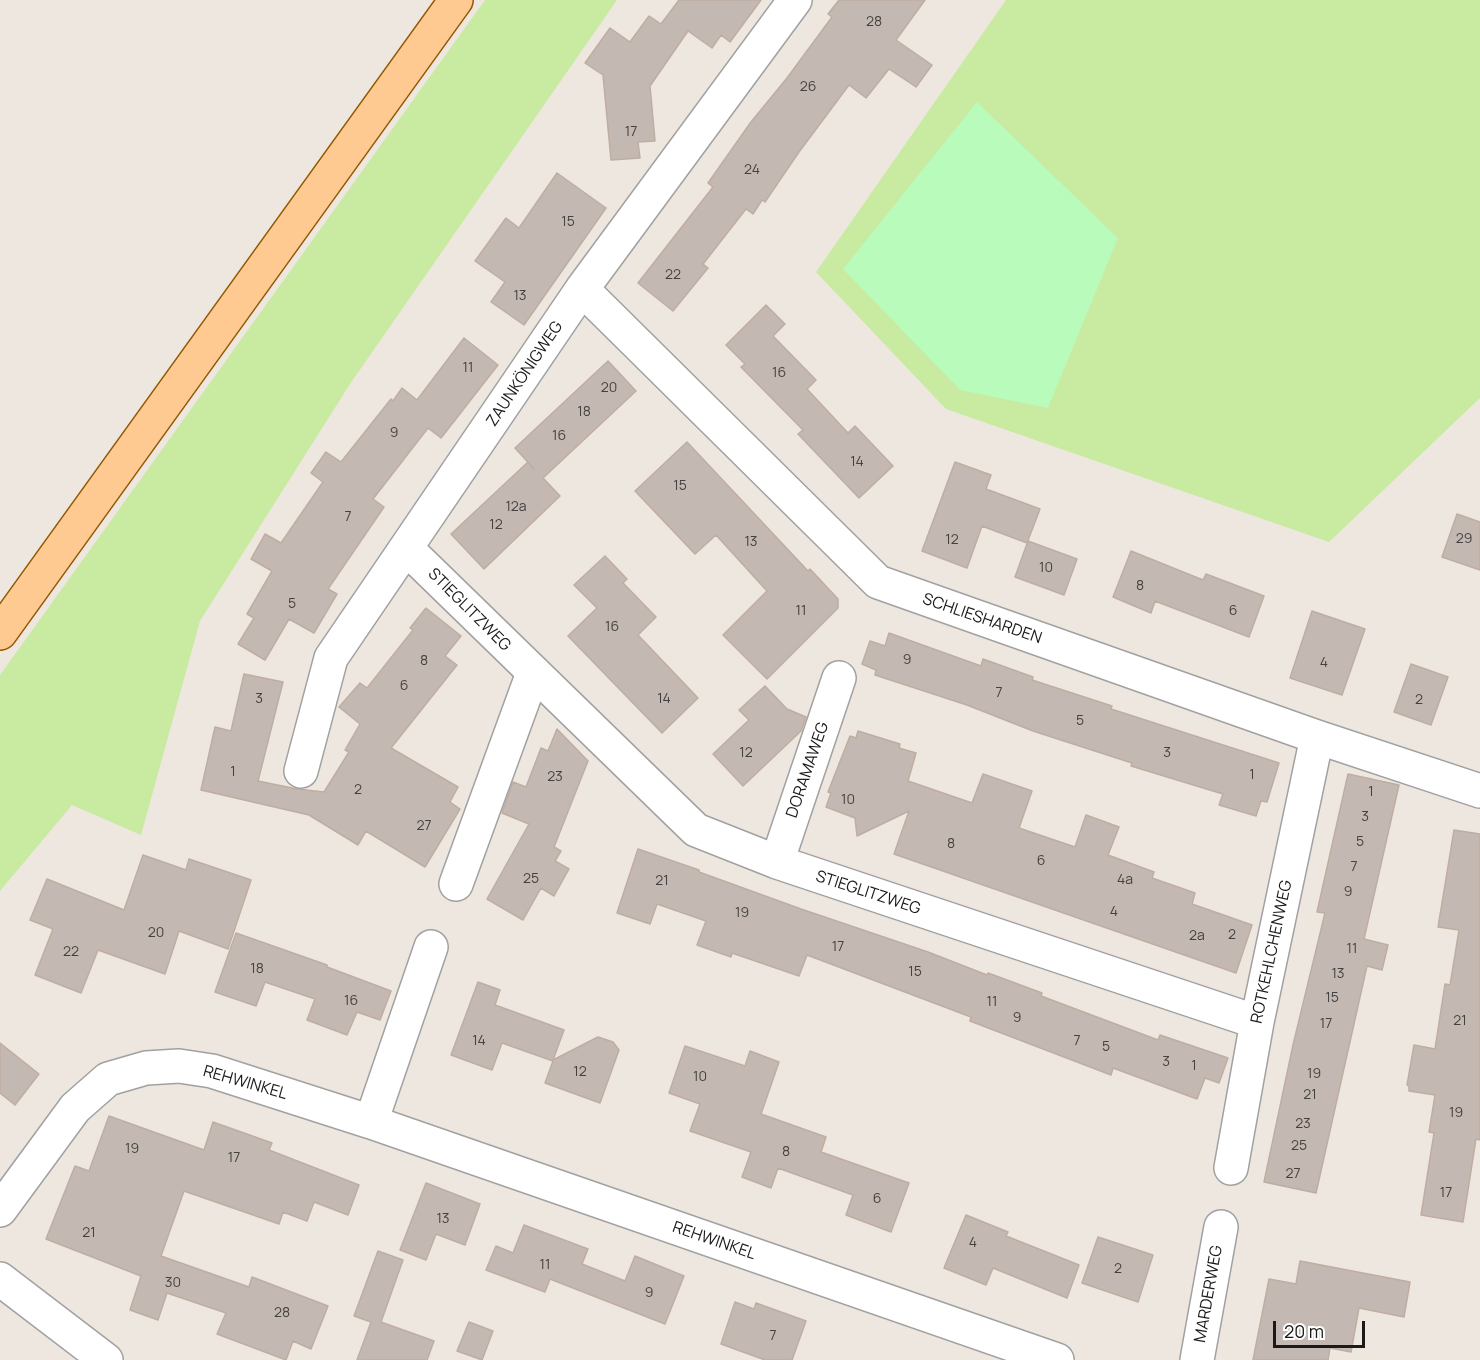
<!DOCTYPE html>
<html>
<head>
<meta charset="utf-8">
<style>
  body { margin:0 }
  #map { position:relative; width:1480px; height:1360px; overflow:hidden; background:#ede7df; font-family:Manrope,sans-serif }
  canvas { display:block }
  .scale { position:absolute; left:1273px; top:1321px; width:92px; height:27px; box-sizing:border-box; border:3px solid #1a1a1a; border-top:0; padding-left:8px; font-size:18px; line-height:21px; white-space:nowrap; color:#1a1a1a; -webkit-text-stroke:4px #fff; paint-order:stroke }
</style>
</head>
<body>
<div id="map">
<canvas width="1480" height="1360"></canvas>
<div class="scale">20 m</div>
</div>
<script>
const ctx = document.querySelector('canvas').getContext('2d');
ctx.lineJoin = 'round';
function paint(path, color) { ctx.fillStyle = color; ctx.fill(path, 'evenodd'); }
const shape = rows => new Path2D(rows.map(r => 'M' + r).join(''));
function stroke(path, color, width, dash) { ctx.strokeStyle = color; ctx.lineWidth = width; ctx.lineCap = dash ? 'butt' : 'round'; ctx.setLineDash(dash || []); ctx.stroke(path); }
function write(font, color, halo, rows, align = 'center') {
  ctx.font = font + ' Manrope,sans-serif'; ctx.lineWidth = 6; ctx.setLineDash([]); ctx.textBaseline = 'middle'; ctx.strokeStyle = halo; ctx.fillStyle = color; for (const [text, x, y, turn = 0] of rows) {
    ctx.save(); ctx.translate(x, y); ctx.rotate((+turn || 0) * Math.PI / 180); ctx.textAlign = isNaN(turn) ? turn : align; if (halo) ctx.strokeText(text, 0, 0); ctx.fillText(text, 0, 0); ctx.restore();
  }
}
const grass = shape([
  [485,0,617,0,350,384,200,621,141,835,72,805,0,891,0,675],
  [1006,0,1480,0,1480,398,1329,542,946,409,816,272]
]);
const park = shape([
  [977,102,1118,238,1048,408,960,390,843,269]
]);
const building = shape([
  [679,0,761,0,730,42,721,35,712,48,688,31,650,86,655,141,638,142,640,158,611,160,603,75,585,63,610,28,630,42,649,16,661,24,679,0],
  [839,0,925,0,896,40,932,65,916,87,889,69,866,98,849,85,799,152,765,202,762,200,753,214,746,209,703,264,708,268,673,311,638,283,713,187,708,183,751,122,787,78,832,17,828,14,839,0],
  [557,173,606,208,524,325,491,302,505,282,475,261,506,218,519,228,557,173],
  [766,305,785,324,773,336,816,380,807,389,848,433,855,426,893,466,859,498,798,434,803,430,741,367,745,364,726,345,766,305],
  [464,338,498,365,441,438,428,428,373,499,384,507,328,589,337,594,314,633,289,619,265,660,238,644,254,618,247,614,272,571,251,559,265,534,281,543,323,482,311,473,326,452,341,462,391,399,393,401,402,388,417,400,464,338],
  [608,361,636,391,543,478,560,496,484,569,451,534,528,462,534,469,515,448,608,361],
  [687,442,808,571,810,569,838,599,838,608,767,679,723,635,767,591,716,535,695,554,635,491,687,442],
  [955,462,991,475,986,489,1040,509,1027,543,982,526,967,568,922,551,955,462],
  [1457,514,1480,522,1480,570,1442,557,1457,514],
  [1028,541,1077,559,1064,595,1015,577,1028,541],
  [1131,551,1203,580,1206,574,1264,596,1249,637,1155,601,1151,613,1113,597,1131,551],
  [605,556,627,579,623,583,656,617,638,635,698,698,662,733,568,636,597,608,574,585,605,556],
  [426,608,461,636,445,656,457,665,391,748,458,787,450,802,460,809,425,867,366,831,358,845,309,815,201,790,215,727,231,731,244,674,283,682,258,781,297,789,324,792,349,752,345,750,360,724,339,707,360,683,367,688,413,630,410,628,426,608],
  [1312,611,1365,629,1342,695,1290,678,1312,611],
  [889,633,981,666,983,659,1033,677,1032,680,1112,706,1111,709,1279,763,1267,802,1261,801,1256,816,1219,805,1223,794,1131,766,1132,763,1033,731,967,705,875,675,876,670,862,664,870,641,885,646,889,633],
  [1411,664,1448,677,1431,725,1394,712,1411,664],
  [765,686,787,709,806,717,801,731,743,786,713,754,749,720,739,710,765,686],
  [557,729,588,761,554,847,561,851,555,861,569,869,554,896,541,888,523,920,487,899,529,824,502,813,513,782,526,787,541,748,548,751,557,729],
  [858,731,900,744,899,748,916,753,908,781,972,803,983,774,1032,791,1019,828,1075,847,1086,815,1119,827,1108,855,1154,872,1152,878,1195,893,1192,904,1252,925,1236,973,894,854,909,811,857,836,855,818,826,807,831,793,828,792,850,736,856,738,858,731],
  [1348,774,1399,785,1364,939,1388,945,1382,970,1367,966,1316,1193,1264,1182,1293,1045,1325,913,1317,912,1348,774],
  [1454,830,1480,834,1480,1140,1476,1139,1463,1222,1421,1215,1434,1133,1429,1132,1435,1095,1409,1091,1409,1086,1407,1085,1414,1045,1435,1049,1445,984,1450,985,1459,930,1438,927,1454,830],
  [638,849,699,870,699,872,801,909,928,952,987,975,988,973,1042,993,1041,996,1158,1040,1160,1035,1228,1058,1219,1083,1205,1078,1197,1099,1113,1068,1111,1075,970,1021,971,1017,807,955,799,976,732,953,731,957,697,945,706,921,657,904,650,924,617,913,638,849],
  [143,855,186,870,189,859,251,880,228,949,179,931,165,974,98,950,81,993,35,975,53,929,30,920,47,879,124,910,143,855],
  [236,933,327,965,327,967,391,991,380,1020,357,1012,347,1035,307,1020,315,999,265,982,256,1006,215,992,236,933],
  [478,982,500,990,495,1005,564,1030,553,1060,598,1037,613,1042,619,1050,600,1103,545,1083,553,1061,502,1043,492,1070,451,1055,478,982],
  [0,1043,39,1074,15,1105,0,1093,0,1043],
  [685,1046,745,1066,750,1051,779,1062,761,1114,826,1137,821,1152,909,1183,891,1232,846,1215,853,1195,778,1168,771,1188,742,1177,751,1152,690,1131,700,1104,669,1093,685,1046],
  [109,1116,204,1150,213,1122,272,1143,269,1150,359,1185,348,1215,314,1202,307,1221,283,1212,279,1224,184,1191,161,1256,249,1287,252,1277,328,1306,311,1349,293,1341,286,1360,217,1334,226,1313,167,1293,158,1320,130,1310,141,1276,46,1239,75,1166,89,1171,109,1116],
  [426,1183,480,1204,465,1245,436,1234,426,1260,400,1250,426,1183],
  [966,1215,1008,1232,1006,1236,1079,1265,1067,1298,993,1268,986,1285,944,1268,966,1215],
  [524,1225,588,1249,582,1264,625,1281,635,1256,684,1276,665,1324,550,1279,545,1292,486,1270,496,1246,513,1253,524,1225],
  [1098,1237,1153,1255,1138,1302,1082,1283,1098,1237],
  [378,1251,403,1260,381,1322,434,1341,427,1360,357,1360,371,1322,354,1316,378,1251],
  [1300,1261,1410,1282,1404,1317,1359,1308,1351,1352,1330,1348,1328,1360,1253,1360,1269,1279,1296,1284,1300,1261],
  [735,1302,754,1309,756,1303,806,1321,792,1360,765,1360,721,1344,735,1302],
  [469,1322,493,1331,482,1360,457,1351,469,1322]
]);
const minor = shape([
  [582,289,878,582,1317,737,1480,791],
  [406,548,696,830,777,862,1257,1022],
  [301,771,331,658,582,289,795,0],
  [777,862,839,678],
  [456,884,533,673],
  [371,1122,431,947],
  [1231,1168,1257,1022,1317,737],
  [0,1210,75,1108,108,1079,146,1068,179,1066,212,1071,371,1122,1057,1360],
  [0,1279,106,1360],
  [1197,1360,1221,1227]
]);
const primary = shape([
  [0,633,456,0]
]);
const numberNames = [
  ["28",874,22],
  ["26",808,87],
  ["17",631,132],
  ["24",752,170],
  ["15",568,222],
  ["22",673,275],
  ["13",520,296],
  ["11",468,368],
  ["16",779,373],
  ["20",609,388],
  ["18",584,412],
  ["9",394,433],
  ["16",559,436],
  ["14",857,462],
  ["15",680,486],
  ["12a",516,507],
  ["7",348,517],
  ["12",496,525],
  ["29",1464,539],
  ["12",952,540],
  ["13",751,542],
  ["10",1046,568],
  ["8",1140,586],
  ["5",292,604],
  ["11",801,611],
  ["6",1233,611],
  ["16",612,627],
  ["9",907,660],
  ["8",424,661],
  ["4",1324,663],
  ["6",404,686],
  ["7",999,693],
  ["3",259,699],
  ["14",664,699],
  ["2",1419,700],
  ["5",1080,721],
  ["12",746,753],
  ["3",1167,753],
  ["1",233,772],
  ["1",1252,775],
  ["23",555,777],
  ["2",358,790],
  ["1",1371,792],
  ["10",848,800],
  ["3",1365,817],
  ["27",424,826],
  ["5",1360,842],
  ["8",951,844],
  ["6",1041,861],
  ["7",1354,867],
  ["25",531,879],
  ["4a",1125,880],
  ["21",662,881],
  ["9",1348,892],
  ["4",1114,912],
  ["19",742,913],
  ["20",156,933],
  ["2",1232,935],
  ["2a",1197,936],
  ["17",838,947],
  ["11",1352,949],
  ["22",71,952],
  ["18",257,969],
  ["15",915,972],
  ["13",1338,974],
  ["15",1332,998],
  ["16",351,1001],
  ["11",992,1002],
  ["9",1017,1018],
  ["21",1460,1021],
  ["17",1326,1024],
  ["14",479,1041],
  ["7",1077,1041],
  ["5",1106,1047],
  ["3",1166,1062],
  ["1",1194,1066],
  ["12",580,1072],
  ["19",1314,1074],
  ["10",700,1077],
  ["21",1310,1095],
  ["19",1456,1113],
  ["23",1303,1124],
  ["25",1299,1146],
  ["19",132,1149],
  ["8",786,1152],
  ["17",234,1158],
  ["27",1293,1174],
  ["17",1446,1193],
  ["6",877,1199],
  ["13",443,1219],
  ["21",89,1233],
  ["4",973,1243],
  ["11",545,1265],
  ["2",1118,1269],
  ["30",173,1283],
  ["9",649,1293],
  ["28",282,1313],
  ["7",773,1336]
];
const streetNames = [
  ["ZAUNKÖNIGWEG",525,374,-56],
  ["STIEGLITZWEG",469,610,45],
  ["SCHLIESHARDEN",982,619,19],
  ["DORAMAWEG",808,770,-71],
  ["STIEGLITZWEG",868,893,18],
  ["ROTKEHLCHENWEG",1272,952,-78],
  ["REHWINKEL",245,1083,16],
  ["REHWINKEL",714,1241,19],
  ["MARDERWEG",1209,1294,-80]
];
paint(grass, '#c9eaa1');
paint(park, '#b8fbba');
paint(building, '#c4b9b2');
stroke(building, '#bfada1', 1.5);
stroke(minor, '#a1a1a1', 36);
stroke(primary, '#915900', 36);
stroke(minor, '#fff', 33);
stroke(primary, '#ffca92', 33);
write('14px', '#444240', null, numberNames);
write('16px', '#1a1a1a', '#fff', streetNames);
</script>
</body>
</html>
